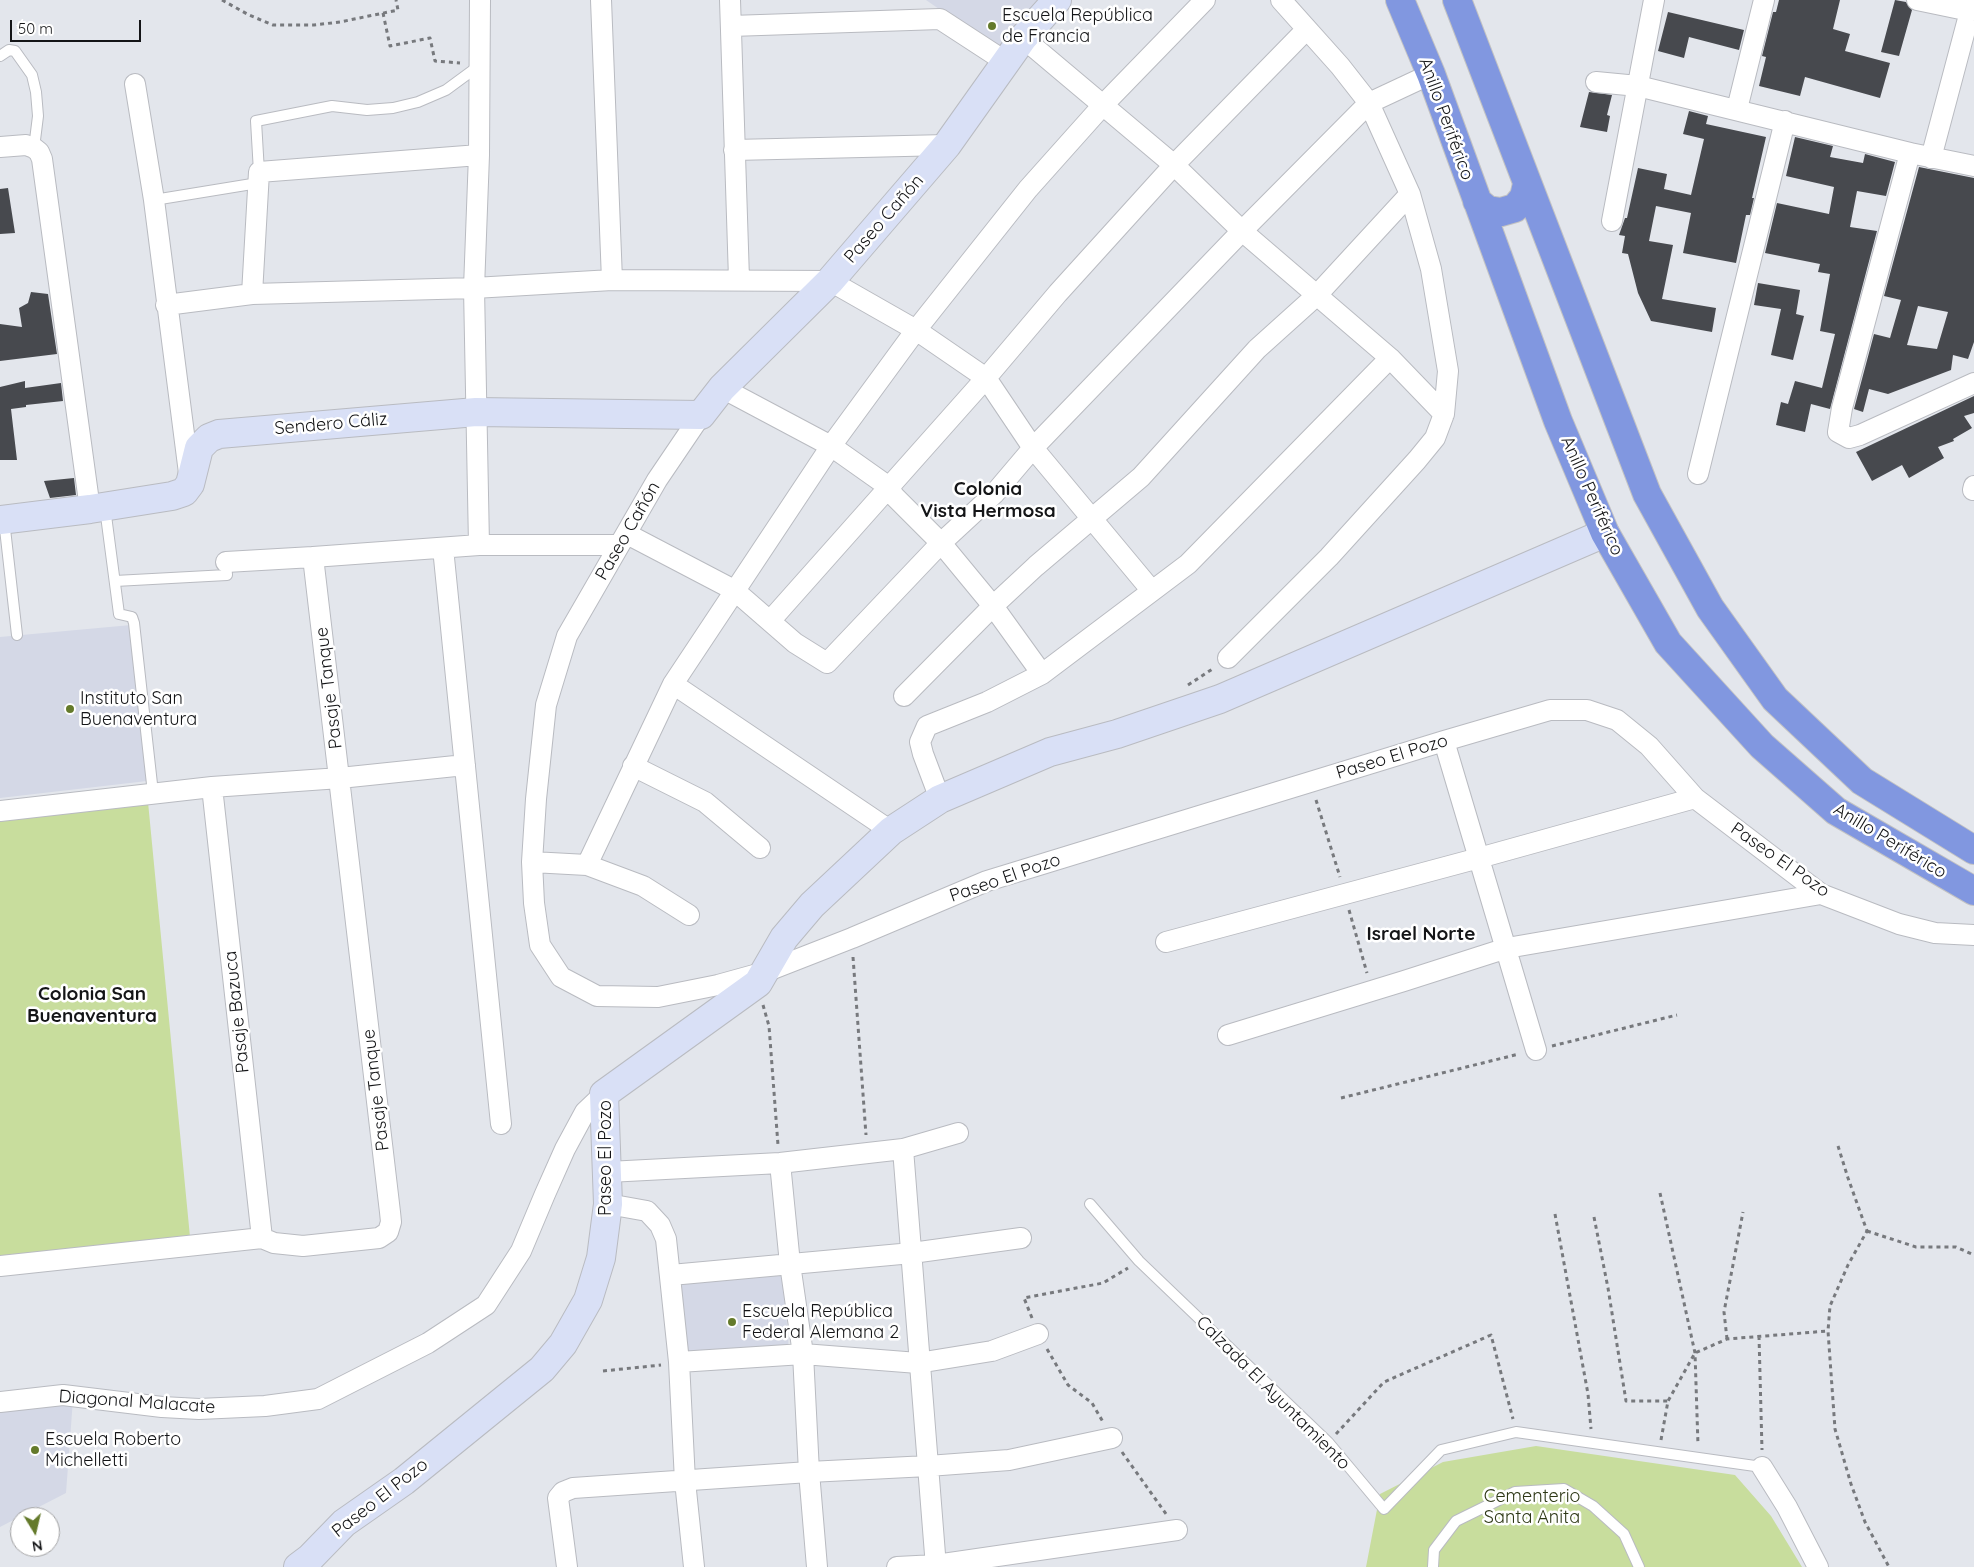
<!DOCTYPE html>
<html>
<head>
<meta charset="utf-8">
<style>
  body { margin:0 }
  #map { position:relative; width:1974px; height:1567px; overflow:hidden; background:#e3e6ec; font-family:Quicksand,sans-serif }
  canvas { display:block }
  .north { position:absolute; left:10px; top:1507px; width:50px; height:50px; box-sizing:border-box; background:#fff; border:1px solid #a1a1a2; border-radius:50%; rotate:171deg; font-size:14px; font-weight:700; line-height:20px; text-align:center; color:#141517 }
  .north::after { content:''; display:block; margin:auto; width:18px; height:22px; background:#647a2b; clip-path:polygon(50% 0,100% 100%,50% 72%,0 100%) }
  .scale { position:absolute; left:10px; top:20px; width:131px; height:22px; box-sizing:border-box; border:2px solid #141517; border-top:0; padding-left:6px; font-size:15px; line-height:18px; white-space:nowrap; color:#141517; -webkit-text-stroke:4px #fff; paint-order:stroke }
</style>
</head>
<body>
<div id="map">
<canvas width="1974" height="1567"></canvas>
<div class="north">N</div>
<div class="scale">50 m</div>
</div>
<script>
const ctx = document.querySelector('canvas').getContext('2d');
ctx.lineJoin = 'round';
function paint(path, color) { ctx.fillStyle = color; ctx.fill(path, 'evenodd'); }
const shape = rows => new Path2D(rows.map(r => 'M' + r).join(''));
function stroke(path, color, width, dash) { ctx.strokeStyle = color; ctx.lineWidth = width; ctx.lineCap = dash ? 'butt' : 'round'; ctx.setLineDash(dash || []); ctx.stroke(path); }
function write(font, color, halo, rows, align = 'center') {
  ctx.font = font + ' Quicksand,sans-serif'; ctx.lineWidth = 5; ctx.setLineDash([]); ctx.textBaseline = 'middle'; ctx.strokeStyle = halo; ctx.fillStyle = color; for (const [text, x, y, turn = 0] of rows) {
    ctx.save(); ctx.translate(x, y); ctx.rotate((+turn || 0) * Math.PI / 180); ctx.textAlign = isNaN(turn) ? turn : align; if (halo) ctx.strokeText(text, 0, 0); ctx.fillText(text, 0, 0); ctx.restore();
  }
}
const built = shape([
  [926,0,1043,0,1000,51],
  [131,625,147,781,0,798,0,637],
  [783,1274,790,1363,682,1369,674,1281],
  [73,1399,66,1493,0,1527,0,1407]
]);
const green = shape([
  [148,802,190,1237,0,1257,0,818],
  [1536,1446,1735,1475,1771,1516,1802,1567,1366,1567,1380,1494,1443,1462]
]);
const building = shape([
  [1779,0,1840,0,1833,29,1850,34,1845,51,1890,63,1880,98,1805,77,1800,96,1759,86,1766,57,1762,56,1773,12,1776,12],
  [1895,0,1906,2,1912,10,1899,56,1881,52],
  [1668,12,1744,30,1739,50,1689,37,1684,58,1658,51],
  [1589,92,1612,95,1607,115,1610,116,1607,132,1580,127],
  [1689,111,1708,116,1706,124,1766,137,1752,198,1754,198,1750,215,1746,215,1736,263,1683,253,1691,213,1656,206,1649,241,1673,245,1662,299,1716,308,1712,332,1651,321,1638,293,1628,254,1622,253,1625,236,1619,235,1625,218,1627,218,1638,168,1667,174,1664,189,1691,195,1704,139,1683,134],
  [1795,137,1833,146,1830,157,1863,163,1865,154,1895,162,1886,196,1857,191,1850,227,1877,231,1830,409,1811,404,1805,432,1776,425,1781,402,1788,404,1795,381,1822,388,1835,334,1820,331,1830,274,1818,272,1820,264,1765,253,1777,203,1829,214,1834,187,1786,176],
  [1919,167,1974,178,1974,342,1968,359,1953,355,1951,370,1888,394,1869,389,1863,412,1854,409,1874,334,1890,338,1901,300,1884,296],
  [1918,306,1948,312,1937,349,1907,345],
  [8,188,15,233,0,234,0,189],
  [1758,283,1800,290,1796,314,1804,316,1793,360,1771,355,1781,309,1754,305],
  [31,292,48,294,57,354,0,361,0,324,22,327,19,308,28,303],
  [25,381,25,388,61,383,63,401,26,405,26,407,11,409,17,460,0,460,0,387],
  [1974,396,1974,413,1964,416,1972,428,1953,439,1954,441,1938,447,1944,458,1909,478,1902,465,1872,481,1856,452],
  [74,478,76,495,50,498,44,481]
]);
const path = shape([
  [222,0,249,15,273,25,314,25,340,22,398,10,396,0],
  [383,13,390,46,430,38,435,61,460,63],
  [1188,685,1214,668],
  [1316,800,1340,877],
  [1349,910,1367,973],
  [853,957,866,1135],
  [763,1005,769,1026,778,1145],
  [1552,1046,1677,1015],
  [1341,1098,1519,1054],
  [1838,1146,1848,1178,1867,1231,1848,1265,1830,1306,1828,1331,1835,1429,1851,1484,1865,1522,1889,1567],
  [1660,1193,1695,1353,1698,1445],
  [1555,1214,1588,1394,1591,1429],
  [1594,1217,1608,1288,1626,1401,1668,1401],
  [1867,1231,1916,1247,1956,1247,1974,1255],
  [1032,1318,1024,1298,1103,1283,1128,1268],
  [1759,1336,1762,1450],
  [1727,1339,1724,1312,1743,1212],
  [1047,1349,1068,1385,1092,1403,1103,1422],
  [603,1371,661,1365],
  [1336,1434,1384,1382,1491,1335,1513,1419],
  [1661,1440,1668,1401,1695,1353,1727,1339,1828,1331],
  [1122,1452,1166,1514]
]);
const lane = shape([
  [0,56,9,50,15,51,32,75,36,92,38,116,34,148],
  [259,172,256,121,332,106,367,110,393,108,418,102,446,90,480,65],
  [154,200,258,183],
  [105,508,119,614,132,617,134,623,153,793],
  [4,520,17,635],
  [115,581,227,575,226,562],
  [1090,1204,1139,1261,1328,1442,1384,1509,1441,1450,1516,1432,1762,1467],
  [1433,1567,1434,1550,1456,1521,1515,1492,1564,1489,1593,1506,1624,1534,1639,1567]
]);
const street = shape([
  [601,0,612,280],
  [730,0,739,279],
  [1917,0,1970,11],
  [731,26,940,19,1006,62],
  [1023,38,1174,165,1242,231,1390,358,1444,414],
  [1596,82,1638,86,1910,153,1974,166],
  [135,84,154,200,189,473],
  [1737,109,1764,0],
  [0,147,26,145,34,148,39,152,42,159,90,509],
  [734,150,947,145],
  [1910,153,1842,408,1838,432,1849,438,1860,435,1974,383],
  [1931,158,1973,0],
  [1612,221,1654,0],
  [252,294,259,172,479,155],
  [166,305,252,294,474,288,612,280,830,281,916,330,986,378,1033,448,1152,591],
  [722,388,831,446,889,487,894,496,941,543,993,606,1042,674],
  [701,415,657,480,567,636,546,705,536,799,532,862,534,903,540,945,561,977,597,996,658,997,718,985,765,972,852,938,987,881,1444,741,1550,710,1587,710,1617,720,1649,746,1695,798,1821,894,1899,924,1935,933,1974,935],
  [1698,474,1785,121],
  [1973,490,1974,486],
  [627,534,734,590,795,643,827,663,941,543,994,494,1033,448,1242,231,1369,103,1431,74],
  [479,545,474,288,479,155,480,0],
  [443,548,501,1124],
  [226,562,313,557,479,545,619,545],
  [770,621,986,378,1058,293,1174,165,1306,30],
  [1228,658,1329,557,1417,460,1435,438,1444,414,1448,371,1431,269,1410,194,1369,103,1340,66,1281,0],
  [673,684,891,831],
  [904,696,993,606,1036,566,1141,477,1257,349,1317,295,1410,194],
  [1444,741,1536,1050],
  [633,766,705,802,760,848],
  [212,787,262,1238],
  [940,799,923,754,920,742,927,726,987,702,1042,674,1188,564,1390,358],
  [0,811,212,787,340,778,465,765],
  [532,862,587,865],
  [689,915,643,886,587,865,673,684,831,446,916,330,1028,189,1103,105,1205,0],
  [1166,942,1479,858,1695,798],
  [1228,1035,1404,981,1507,948,1821,894],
  [903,1149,936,1567],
  [780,1163,790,1264,803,1354,809,1472,817,1567],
  [608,1172,780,1163,903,1149,958,1133],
  [608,1204,647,1211,660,1225,666,1239,679,1362,685,1481,694,1567],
  [0,1266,262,1238,274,1243,303,1246,379,1238,388,1232,391,1222,390,1212,313,557],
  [671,1275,912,1253,1021,1238],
  [679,1362,803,1354,918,1363,992,1351,1038,1334],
  [0,1402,63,1395,162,1407,199,1409,265,1406,318,1399,428,1343,486,1305,521,1251,545,1194,565,1149,585,1112,604,1094],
  [1762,1467,1787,1507,1818,1567],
  [567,1567,558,1498,563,1492,573,1488,809,1472,928,1466,1009,1460,1112,1438],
  [897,1567,936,1565,1177,1530]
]);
const secondary = shape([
  [0,520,90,509,172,496,184,492,190,484,199,448,209,438,219,434,476,412,701,415,722,388,830,281,947,145,1023,38,1057,0],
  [298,1567,310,1558,344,1523,404,1481,542,1369,563,1344,588,1300,601,1258,608,1204,604,1094,758,983,784,938,812,905,891,831,940,799,1050,752,1117,734,1220,699,1605,533]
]);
const highway = shape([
  [1400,0,1431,74,1558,421,1605,533,1668,643,1762,746,1836,811,1974,891],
  [1457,0,1647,494,1710,608,1775,699,1862,781,1974,850],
  [1477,201,1488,210,1501,212,1515,208,1524,197,1527,184]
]);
const markers = [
  [992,26,5,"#647a2b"],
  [70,709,5,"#647a2b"],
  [732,1322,5,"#647a2b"],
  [35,1450,5,"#647a2b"]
];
const poiNames = [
  ["Escuela República",1002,16],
  ["de Francia",1002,37],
  ["Instituto San",80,699],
  ["Buenaventura",80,720],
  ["Escuela República",742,1312],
  ["Federal Alemana 2",742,1333],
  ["Escuela Roberto",45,1440],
  ["Michelletti",45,1461]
];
const streetNames = [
  ["Anillo Periférico",1446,119,70],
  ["Paseo Cañón",884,219,-49],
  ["Sendero Cáliz",331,424,-5],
  ["Anillo Periférico",1592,496,66],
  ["Paseo Cañón",628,531,-60],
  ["Pasaje Tanque",329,688,-97],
  ["Paseo El Pozo",1392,757,-17],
  ["Anillo Periférico",1890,841,31],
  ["Paseo El Pozo",1780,860,35],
  ["Paseo El Pozo",1005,878,-19],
  ["Pasaje Bazuca",237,1012,-96],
  ["Pasaje Tanque",376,1090,-97],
  ["Paseo El Pozo",606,1158,-90],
  ["Calzada El Ayuntamiento",1273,1393,45],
  ["Diagonal Malacate",137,1402,4],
  ["Paseo El Pozo",380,1498,-38]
];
const parkNames = [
  ["Cementerio",1532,1497],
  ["Santa Anita",1532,1518]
];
const neighbourhoodNames = [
  ["Colonia",988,489],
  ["Vista Hermosa",988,511],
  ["Israel Norte",1421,934],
  ["Colonia San",92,994],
  ["Buenaventura",92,1016]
];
paint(built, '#d4d8e6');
paint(green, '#c8dd9d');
paint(building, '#47494e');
stroke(lane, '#b9bbc1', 12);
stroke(street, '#b9bbc1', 22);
stroke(secondary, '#b9bbc1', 30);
stroke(highway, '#c2c2c3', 30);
stroke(path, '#77797d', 3, [4, 4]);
stroke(lane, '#fff', 10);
stroke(street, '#fff', 20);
stroke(secondary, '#d9e0f6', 28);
stroke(highway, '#8197e0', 28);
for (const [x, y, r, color] of markers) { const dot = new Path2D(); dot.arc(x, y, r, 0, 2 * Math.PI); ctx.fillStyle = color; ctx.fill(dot); stroke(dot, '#fff', 2); }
write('18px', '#141517', '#fff', poiNames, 'left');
write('18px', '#141517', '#fff', streetNames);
write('18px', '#2d3715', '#fff', parkNames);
write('bold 19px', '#141517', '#fff', neighbourhoodNames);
</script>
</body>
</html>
